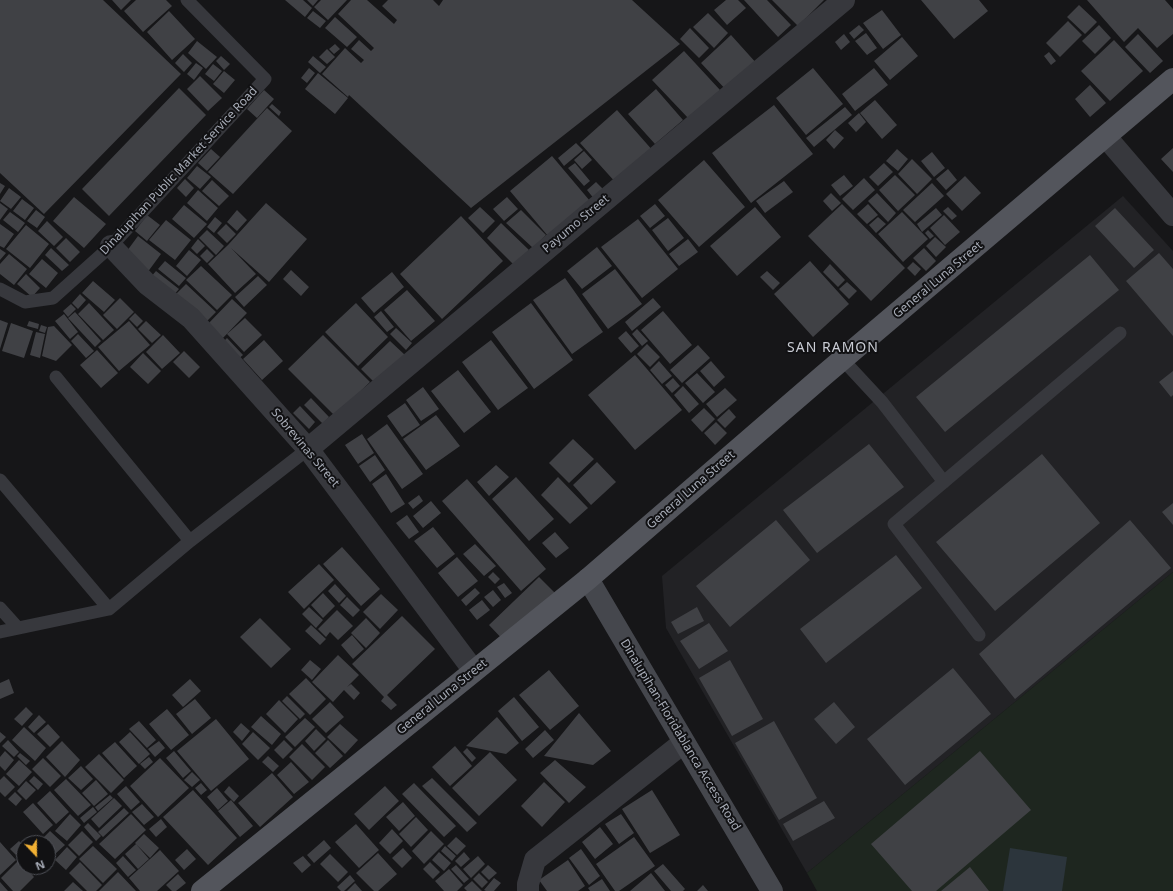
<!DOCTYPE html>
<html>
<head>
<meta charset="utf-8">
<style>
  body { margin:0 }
  #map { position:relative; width:1173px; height:891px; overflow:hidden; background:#161618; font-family:"Noto Sans",sans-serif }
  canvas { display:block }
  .north { position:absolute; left:16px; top:835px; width:40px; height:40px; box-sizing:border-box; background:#111113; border:1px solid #4d4f55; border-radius:50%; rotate:158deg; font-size:11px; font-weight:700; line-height:16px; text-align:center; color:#a8adb8 }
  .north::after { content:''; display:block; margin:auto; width:14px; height:18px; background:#f2b134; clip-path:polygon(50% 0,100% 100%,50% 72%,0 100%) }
</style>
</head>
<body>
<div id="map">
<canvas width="1173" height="891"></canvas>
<div class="north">N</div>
</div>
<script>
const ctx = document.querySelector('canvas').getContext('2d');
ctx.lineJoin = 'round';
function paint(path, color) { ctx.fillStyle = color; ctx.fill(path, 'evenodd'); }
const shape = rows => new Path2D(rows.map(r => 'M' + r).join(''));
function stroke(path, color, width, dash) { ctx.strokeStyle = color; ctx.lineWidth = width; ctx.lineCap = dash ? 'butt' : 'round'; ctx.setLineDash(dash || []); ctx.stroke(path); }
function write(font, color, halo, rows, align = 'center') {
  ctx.font = font + ' "Noto Sans",sans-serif'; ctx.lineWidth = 4; ctx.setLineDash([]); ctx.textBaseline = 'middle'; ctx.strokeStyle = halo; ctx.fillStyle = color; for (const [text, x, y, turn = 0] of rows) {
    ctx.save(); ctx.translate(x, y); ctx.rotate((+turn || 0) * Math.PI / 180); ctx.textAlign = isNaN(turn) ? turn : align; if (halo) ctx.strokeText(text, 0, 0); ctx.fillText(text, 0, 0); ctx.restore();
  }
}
const built = shape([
  [1123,196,1173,251,1173,572,807,873,666,628,662,576]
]);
const green = shape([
  [1173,572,1173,891,817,891,807,873]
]);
const water = shape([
  [1010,848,1067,857,1062,891,1003,891]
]);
const building = shape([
  [0,0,103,0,181,74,44,214,0,173],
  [112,0,131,0,121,10],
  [136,0,166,0,172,6,143,32,124,11],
  [285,0,303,0,312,8,305,17],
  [307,0,318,0,313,6],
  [321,0,347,0,328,20,314,7],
  [351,0,367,0,394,24,397,20,382,6,388,0,433,0,439,6,443,0,632,0,680,44,471,208,349,95,348,97,322,74,345,48,361,63,364,60,351,49,359,40,371,51,374,48,338,14],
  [726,0,738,0,746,8,727,25,714,10],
  [744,0,767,0,791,25,778,37],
  [772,0,824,0,798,26],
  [921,0,979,0,988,11,954,39],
  [1087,0,1165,0,1173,9,1173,34,1157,48,1138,28,1124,42],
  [1079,5,1097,22,1085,34,1067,17],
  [882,10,901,35,883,49,863,23],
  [169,11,195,39,172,60,147,32],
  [313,11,326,21,320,28,307,18],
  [708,13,728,33,714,48,693,27],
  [335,17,357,37,347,47,325,28],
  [1068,21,1082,35,1060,57,1046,43],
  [859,25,864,30,854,39,849,33],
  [1099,25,1111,38,1095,54,1082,41],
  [690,28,709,48,699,58,680,39],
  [866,33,877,48,867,55,855,41],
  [844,34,850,42,841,50,835,42],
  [1138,34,1163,61,1150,73,1125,47],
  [731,35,758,65,728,92,701,63],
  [902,37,918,56,890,80,874,61],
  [1114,40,1143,71,1110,101,1081,71],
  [197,41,217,57,206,69,188,53],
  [335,44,340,49,334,54,329,49],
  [327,49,335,57,327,64,319,57],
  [684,51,720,90,689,119,652,80],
  [1049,52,1056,61,1051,65,1044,56],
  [183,54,192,63,184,72,175,63],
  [221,56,230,64,224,70,216,61],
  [313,56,326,67,320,73,308,62],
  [196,63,203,68,194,80,187,74],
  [213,64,222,71,214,81,205,74],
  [309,68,315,73,307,83,301,78],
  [813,68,843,104,806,135,776,98],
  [874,68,888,85,855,111,842,94],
  [224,71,235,80,224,93,213,84],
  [318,73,348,98,335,114,305,89],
  [200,76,222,98,208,111,187,89],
  [1090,85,1106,103,1090,117,1075,99],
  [179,88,206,115,109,216,82,189],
  [656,89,683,120,655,144,628,114],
  [264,90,274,99,257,118,247,109],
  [875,100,897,125,882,139,860,113],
  [272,104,281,112,279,116,269,107],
  [774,105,813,154,751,203,712,153],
  [845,107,852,115,814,147,806,138],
  [267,108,292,131,233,194,208,172],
  [617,110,654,152,617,184,580,143],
  [859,113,866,122,856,132,848,123],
  [835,130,844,138,834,149,826,140],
  [576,143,583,150,564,166,558,158],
  [1173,148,1173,172,1161,159],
  [211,149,220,157,207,171,198,163],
  [897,149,908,159,898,171,886,161],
  [584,151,592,160,582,169,574,160],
  [932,152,945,168,934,177,921,161],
  [552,156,590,201,548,236,510,191],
  [912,159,932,179,917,194,898,174],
  [704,160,745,207,699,247,658,200],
  [575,163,590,181,584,186,568,168],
  [884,163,893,172,878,186,869,177],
  [197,166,211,177,200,189,187,178],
  [948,169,957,180,946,190,936,179],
  [844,175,853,186,840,196,831,185],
  [895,175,915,195,898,211,879,190],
  [965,176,981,193,962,211,946,194],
  [864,178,875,190,853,210,842,199],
  [185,179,194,188,186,197,177,188],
  [212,180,229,196,219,206,202,191],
  [784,181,793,192,765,213,756,201],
  [596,182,605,191,595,200,587,190],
  [0,183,5,186,0,194],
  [932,183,944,196,915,222,903,210],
  [9,188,21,197,11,209,0,201],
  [198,190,218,208,207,221,187,203],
  [831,193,841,203,832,211,823,201],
  [877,193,896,213,888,222,868,201],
  [74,197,106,224,84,248,53,221],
  [507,197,518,209,504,221,493,209],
  [22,199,34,208,25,220,13,211],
  [0,203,8,209,0,220],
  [266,203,307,239,269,282,231,248,256,274,235,293,208,264,228,245],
  [655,204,665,216,650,228,640,216],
  [842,204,905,268,871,301,808,236],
  [868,204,878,215,867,224,857,214],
  [184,205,207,224,194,238,172,219],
  [480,207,495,221,483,233,468,218],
  [755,207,781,237,737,276,710,246],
  [948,207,957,216,952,220,943,211],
  [936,208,942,215,922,232,917,224],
  [1115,208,1154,250,1134,268,1095,226],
  [36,210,45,217,37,228,27,221],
  [237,210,247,220,237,231,227,222],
  [521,210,546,235,533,248,506,223],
  [10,212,25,223,18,232,3,220],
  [902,212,928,239,903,262,878,234],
  [147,215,160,225,147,241,135,231],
  [944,215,960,232,945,245,930,228],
  [461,216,503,261,442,319,400,274],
  [215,217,222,223,214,233,207,227],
  [878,217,886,224,876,233,869,225],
  [668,218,684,238,668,251,652,230],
  [638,219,678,269,642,298,601,247],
  [166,220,191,240,175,260,149,240],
  [47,221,63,237,54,246,38,231],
  [501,223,529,250,514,265,487,238],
  [0,224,14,234,4,248,0,246],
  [226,224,236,234,227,243,217,233],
  [26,225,49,244,30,268,6,249],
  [207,230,224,246,216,255,199,238],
  [928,230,934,236,930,239,925,233],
  [138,236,161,254,147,273,124,255],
  [935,237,946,247,936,257,926,246],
  [66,238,80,252,70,262,56,248],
  [198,239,205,246,197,254,191,248],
  [688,239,698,252,679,266,669,254],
  [597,247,612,266,582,289,567,271],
  [51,248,69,265,62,271,45,255],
  [924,248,936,261,926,271,913,258],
  [0,249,6,253,0,260],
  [207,249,214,256,207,263,200,256],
  [189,250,201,260,187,276,176,266],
  [1159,253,1173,269,1173,336,1126,281],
  [9,254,27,269,14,285,0,274,0,264],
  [1090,255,1119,290,945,432,916,397],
  [42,259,58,273,46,288,29,274],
  [165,261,186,278,179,286,158,269],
  [810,261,849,304,813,337,774,294],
  [913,262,921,269,915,276,907,268],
  [830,264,845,280,838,287,823,272],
  [201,266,232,295,217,310,186,280],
  [615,269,642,304,608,329,582,294],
  [291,270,309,287,301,296,283,279],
  [156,271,179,289,172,297,150,278],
  [767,271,780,283,773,290,760,277],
  [392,272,404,287,374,313,361,298],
  [26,274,40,288,32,297,17,284],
  [258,276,267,285,244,307,235,297],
  [565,278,603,332,572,354,533,300],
  [93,281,115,300,104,312,82,293],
  [847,282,857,291,849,299,839,289],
  [186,284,216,312,201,327,172,298],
  [407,290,435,321,411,341,384,310],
  [80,294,86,300,78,309,72,303],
  [120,298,134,312,117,329,103,315],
  [653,298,661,307,632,331,625,322],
  [232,299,247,313,222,339,207,325],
  [89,303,114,330,103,340,78,314],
  [356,303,388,337,358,366,325,332],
  [531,303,573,360,534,389,492,332],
  [71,304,76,309,68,317,63,311],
  [381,311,394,327,387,332,374,317],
  [663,311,692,345,670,364,641,330],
  [75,312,101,341,95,347,68,318],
  [135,313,143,321,137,327,129,319],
  [64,314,78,332,70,339,55,321],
  [245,318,262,335,244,352,227,334],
  [0,320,8,323,0,349],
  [29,321,39,324,38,329,27,326],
  [129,321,150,345,119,371,98,347],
  [146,321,161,335,152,343,138,329],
  [11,323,33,331,24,358,2,351],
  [41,325,47,327,45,333,39,331],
  [54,326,72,345,56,361,42,356,48,327],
  [396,328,412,343,406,350,390,334],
  [637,329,648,341,642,346,632,334],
  [626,331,639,346,631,353,618,338],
  [36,332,45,334,40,358,30,355],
  [78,334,94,351,86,358,71,341],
  [163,335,180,353,162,369,146,352],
  [323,335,370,382,335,416,288,369],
  [227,338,243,355,237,360,222,343],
  [264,340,283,361,262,380,243,359],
  [491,340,528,388,498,410,462,362],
  [390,341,405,355,375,383,361,369],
  [647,344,660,357,650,367,637,354],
  [698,345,710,358,682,383,670,370],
  [97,350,118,373,101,388,80,365],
  [184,351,200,367,189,378,173,362],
  [143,353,161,371,148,384,130,367],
  [635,355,682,410,635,450,588,395],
  [659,361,672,376,662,384,650,370],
  [711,361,725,377,714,387,700,371],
  [458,370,491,412,464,433,431,391],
  [1173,371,1173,395,1171,397,1159,382],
  [697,373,715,392,703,403,685,383],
  [673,378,680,386,672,393,665,385],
  [683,386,699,404,689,413,674,395],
  [423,387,439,409,421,421,406,400],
  [725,388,737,400,717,417,706,404],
  [311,398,329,417,323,424,304,405],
  [405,403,420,425,402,437,387,416],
  [300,406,315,422,309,429,293,413],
  [704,408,715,419,702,432,691,420],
  [729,409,736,417,725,428,717,420],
  [436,415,460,446,426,470,403,439],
  [716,422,727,433,715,445,704,433],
  [387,424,423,474,402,489,367,439],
  [362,434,374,453,358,464,345,445],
  [573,439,594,459,569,483,549,463],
  [869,444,904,487,817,553,783,510],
  [1042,454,1100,523,995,611,936,542],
  [375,455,385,470,370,482,359,466],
  [597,462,616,482,591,505,573,485],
  [496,465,509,477,489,496,477,482],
  [386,474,405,504,391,513,372,484],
  [516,477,554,519,529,541,492,499],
  [558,477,588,508,570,524,541,495],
  [467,479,546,569,521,591,442,501],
  [419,495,423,501,413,509,408,503],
  [431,501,441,513,423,528,413,516],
  [1173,503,1173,525,1162,512],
  [407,515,419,532,409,539,396,523],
  [776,520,810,560,730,627,696,586],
  [1130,520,1171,568,1015,699,979,654],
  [433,527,455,554,437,568,414,541],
  [555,532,569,548,556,558,542,543],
  [475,544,496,566,484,576,463,554],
  [342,547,380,589,361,606,323,564],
  [896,555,922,588,826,663,800,629],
  [457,557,478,581,458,597,438,573],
  [319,564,334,580,304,609,288,592],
  [493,572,500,579,495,584,488,577],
  [539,577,557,595,507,644,489,625],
  [504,583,512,593,505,598,497,587],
  [335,584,346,596,339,603,328,591],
  [475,588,480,593,466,606,461,600],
  [493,590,501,600,493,607,484,597],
  [323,593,335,606,323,618,311,605],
  [381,594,398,610,380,629,363,612],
  [347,597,360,610,353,617,340,605],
  [482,600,490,610,477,620,469,610],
  [309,607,323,620,316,628,302,614],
  [697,607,704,621,678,634,671,622],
  [337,610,353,626,338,640,330,632,326,637,318,629],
  [402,616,435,649,387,695,397,705,391,710,381,701,384,697,352,664],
  [260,618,291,649,271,668,240,637],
  [366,618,380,633,366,648,351,633],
  [709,623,728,651,699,669,680,641],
  [311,625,326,639,320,645,305,631],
  [352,635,364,649,353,659,341,645],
  [338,655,359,675,347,687,351,684,360,693,354,700,344,690,333,702,312,682],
  [310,660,321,669,312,680,301,670],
  [730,660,763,719,732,736,699,678],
  [953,668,991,714,905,785,867,739],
  [549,670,579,706,550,730,519,695],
  [306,678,326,699,310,715,289,694],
  [9,679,14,693,0,699,0,683],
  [190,679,201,691,183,707,172,695],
  [287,696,305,714,300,719,282,701],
  [514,697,539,727,522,741,498,711],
  [195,699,211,718,192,734,176,714],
  [279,700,298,719,285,733,266,714],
  [330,702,344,717,326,733,312,719],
  [834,702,855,727,836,744,814,719],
  [26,707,33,714,22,726,14,719],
  [167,709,189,735,171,750,149,724],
  [579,713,611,751,593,765,544,756],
  [39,715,46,722,34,733,28,727],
  [261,716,281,734,272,745,251,727],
  [497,717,519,743,506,754,466,746],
  [305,718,315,727,295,747,285,737],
  [216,719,249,759,211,791,177,751],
  [139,721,156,740,147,748,129,729],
  [774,721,817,798,779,820,735,743],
  [241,723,250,731,242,741,233,732],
  [48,724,60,737,50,747,37,734],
  [340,724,358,740,345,754,327,737],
  [24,727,46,748,35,761,12,740],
  [316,729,326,739,314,751,305,741],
  [545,730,554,740,533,758,525,749],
  [0,732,6,737,0,743],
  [130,732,150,754,139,764,119,742],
  [253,732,270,748,258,760,242,744],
  [8,740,19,752,14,757,2,746],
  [284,740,293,749,283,759,274,750],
  [328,740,343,756,330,768,315,753],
  [62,741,80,760,65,777,46,757],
  [159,741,165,748,155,757,148,749],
  [115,742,137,766,124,778,102,753],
  [302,744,325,767,312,780,289,757],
  [455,746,472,766,450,786,432,767],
  [467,748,476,758,472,762,463,752],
  [5,751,14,760,5,771,0,766,0,757],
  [174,751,191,771,183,778,166,758],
  [980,751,1031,810,936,891,912,891,871,844],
  [490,752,517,780,479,816,452,788],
  [20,753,30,761,26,765,17,756],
  [99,754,124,780,111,793,85,767],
  [268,756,279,766,273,772,262,762],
  [149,757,153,762,145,769,140,764],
  [43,758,61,776,50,787,32,769],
  [160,758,189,788,158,817,130,786],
  [19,760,32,772,19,786,6,774],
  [555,760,586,787,569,803,540,773],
  [291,762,309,782,294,794,277,775],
  [81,766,93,779,81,790,68,778],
  [192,772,200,780,192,787,184,780],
  [272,773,293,797,260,827,238,803],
  [4,776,15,787,5,797,0,792,0,780],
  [34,776,43,784,38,790,29,781],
  [432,778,477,823,467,832,422,786],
  [66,779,91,805,78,816,54,790],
  [96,780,108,794,94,806,82,793],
  [26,781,36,790,26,800,17,791],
  [544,782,565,802,542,827,521,806],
  [201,783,207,790,201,795,195,788],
  [414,783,456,826,444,837,402,794],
  [126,786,140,802,131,810,117,794],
  [229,786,239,796,234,802,224,792],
  [385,786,399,801,369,830,354,814],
  [217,788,228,801,218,810,207,797],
  [193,790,237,838,208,865,163,817],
  [652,790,680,835,650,853,622,809],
  [50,791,69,812,56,824,37,803],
  [15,792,22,799,16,806,8,799],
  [110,795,113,798,98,811,95,807],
  [114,798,122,806,99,828,91,819],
  [231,800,253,826,240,837,218,811],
  [824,801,835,818,793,841,783,824],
  [403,802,415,816,399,831,386,817],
  [33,803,53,825,43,834,23,812],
  [142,804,154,817,144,825,132,812],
  [93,807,97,812,84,823,80,818],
  [124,808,129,813,103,837,98,832],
  [70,814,81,825,67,841,55,831],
  [131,814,146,830,115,859,99,844],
  [621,814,634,833,619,844,605,824],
  [416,817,428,830,411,847,399,834],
  [161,819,167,827,156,837,149,829],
  [88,823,101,836,96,841,84,827],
  [356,824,379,850,359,868,335,842],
  [600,827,613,844,595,859,582,842],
  [392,829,403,841,390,854,379,843],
  [50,831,65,845,55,854,48,847,48,843,44,843,41,840],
  [82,831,93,842,79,856,68,845],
  [431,831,444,844,424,864,412,851],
  [144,834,159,848,150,858,135,843],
  [456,837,466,846,457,855,447,846],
  [634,837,655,866,619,891,615,891,596,864],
  [324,840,331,848,314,863,307,855],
  [19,841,24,846,24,863,10,849],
  [0,842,16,860,0,875],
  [136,844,149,859,138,869,125,854],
  [93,846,117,869,103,883,79,859],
  [445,846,456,856,452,861,441,851],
  [67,847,77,857,66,870,55,860],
  [403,848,412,858,402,868,392,858],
  [187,849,196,859,184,870,175,860],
  [581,849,600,876,589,885,569,858],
  [160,850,179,871,157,891,140,891,129,878],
  [439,852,451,863,444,871,432,860],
  [464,852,470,859,461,867,455,861],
  [378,853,397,874,378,891,374,891,356,873],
  [330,854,348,872,338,882,320,864],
  [123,856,136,870,128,877,116,863],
  [303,856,311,865,302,873,293,863],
  [478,856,485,864,471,878,463,869],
  [19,860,34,877,20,891,13,891,1,878],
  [568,860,585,886,578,891,547,891,539,880],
  [80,862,102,885,96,891,87,891,69,873],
  [430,862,440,872,433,879,423,869],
  [663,864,685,889,683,891,671,891,654,871],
  [456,865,469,879,464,883,451,869],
  [488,865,497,873,489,880,481,872],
  [970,867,989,891,941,891],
  [449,869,463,885,457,891,444,891,435,881],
  [118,872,136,891,99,891],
  [479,873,488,882,482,888,473,879],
  [651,873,665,891,630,891],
  [178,874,186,883,176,891,172,891,166,885],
  [350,875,355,881,344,891,341,891,337,887],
  [494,878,501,883,494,891,486,891,484,890],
  [602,879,610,891,590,891,588,888],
  [472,881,482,891,467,891,464,888],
  [0,882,8,891,0,891],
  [73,882,83,891,64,891],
  [355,883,362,891,347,891],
  [703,885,708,891,697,891]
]);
const service = shape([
  [0,289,25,302,53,298,111,246,265,79,187,0],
  [843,360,882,402,944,482],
  [56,377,190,541],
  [0,480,109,609],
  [0,608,18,628],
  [0,632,109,609,190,541,308,449],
  [979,635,894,524,1120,333]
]);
const minor = shape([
  [1106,137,1173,215],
  [111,246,147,284,191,318,308,449,474,671],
  [308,449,844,0],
  [528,891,528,884,535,860,683,743]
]);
const secondary = shape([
  [588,579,772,891]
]);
const primary = shape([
  [202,891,588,579,824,375,1173,79]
]);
const streetNames = [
  ["Dinalupihan Public Market Service Road",179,171,-47],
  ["Payumo Street",576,224,-40],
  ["General Luna Street",938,280,-40],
  ["Sobrevinas Street",305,448,50],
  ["General Luna Street",691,490,-41],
  ["General Luna Street",442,697,-39],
  ["Dinalupihan-Floridablanca Access Road",680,735,59]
];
const quarterNames = [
  ["SAN RAMON",833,348]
];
paint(built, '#222225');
paint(green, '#1e261f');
paint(water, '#2c353c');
paint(building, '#404145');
stroke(service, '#37383d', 13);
stroke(minor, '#37383d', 22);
stroke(secondary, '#45474d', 22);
stroke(primary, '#53555c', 22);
write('12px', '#a8adb8', '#111113', streetNames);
ctx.letterSpacing = '1px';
write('14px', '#c9ccd4', '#111113', quarterNames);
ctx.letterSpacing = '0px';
</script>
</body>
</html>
